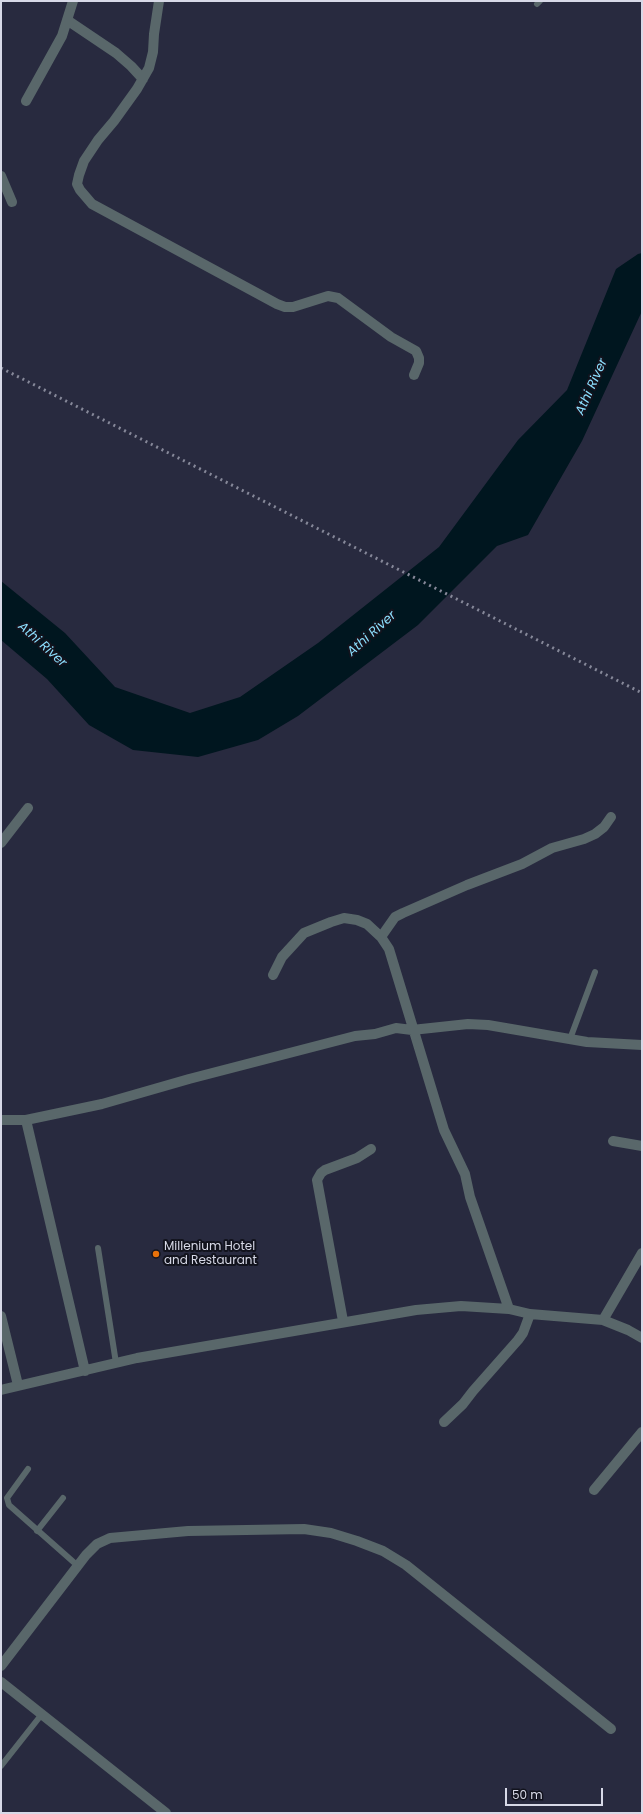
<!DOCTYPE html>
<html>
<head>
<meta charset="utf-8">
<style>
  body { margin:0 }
  #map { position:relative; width:643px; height:1814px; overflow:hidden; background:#282a3f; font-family:Poppins,sans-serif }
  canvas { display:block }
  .frame { position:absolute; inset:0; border:2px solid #d7d9e7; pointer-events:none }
  .scale { position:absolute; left:505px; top:1788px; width:98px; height:18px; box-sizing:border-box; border:2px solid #d7d9e7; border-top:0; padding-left:5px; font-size:12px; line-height:14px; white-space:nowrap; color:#d7d9e7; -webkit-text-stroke:3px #12131d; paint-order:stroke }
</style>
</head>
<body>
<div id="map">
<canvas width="643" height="1814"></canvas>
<div class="frame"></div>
<div class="scale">50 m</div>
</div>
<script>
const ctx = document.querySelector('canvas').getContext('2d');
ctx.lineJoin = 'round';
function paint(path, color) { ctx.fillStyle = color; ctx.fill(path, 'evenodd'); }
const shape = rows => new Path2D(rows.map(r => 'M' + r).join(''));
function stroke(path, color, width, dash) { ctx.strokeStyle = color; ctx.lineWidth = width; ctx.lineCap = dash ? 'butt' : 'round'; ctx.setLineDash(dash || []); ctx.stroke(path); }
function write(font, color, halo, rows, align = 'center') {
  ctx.font = font + ' Poppins,sans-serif'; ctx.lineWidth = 4; ctx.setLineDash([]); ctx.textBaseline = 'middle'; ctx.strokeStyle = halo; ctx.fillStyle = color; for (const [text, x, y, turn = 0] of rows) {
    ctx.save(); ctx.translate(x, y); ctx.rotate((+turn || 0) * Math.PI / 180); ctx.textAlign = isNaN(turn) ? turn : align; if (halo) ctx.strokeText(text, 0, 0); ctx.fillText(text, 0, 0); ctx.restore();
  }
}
const water = shape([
  [642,253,642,311,582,441,528,535,497,546,418,625,298,716,258,740,198,757,133,750,89,725,47,679,1,640,1,581,65,633,115,687,190,713,240,697,318,643,439,547,518,440,567,390,616,269,638,254]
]);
const service = shape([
  [537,4,540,1],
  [570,1039,595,972],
  [98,1248,116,1363],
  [28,1469,7,1498,9,1505,78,1566],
  [37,1531,63,1498],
  [1,1766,42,1714]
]);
const minor = shape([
  [159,1,154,34,153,52,149,68,137,89,114,121,98,140,84,161,79,175,77,184,80,190,92,204,277,304,285,307,293,307,328,296,338,298,391,337,416,351,419,358,419,363,414,375],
  [67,20,116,53,131,66,143,79],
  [26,101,62,36,73,1],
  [1,176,12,202],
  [1,843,28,808],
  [381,937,395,917,403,913,467,885,522,864,552,848,584,839,595,834,604,827,611,817],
  [273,975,282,957,304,933,331,922,344,918,357,920,367,924,381,937,389,949,444,1130,465,1174,470,1197,509,1309],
  [1,1120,26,1120,102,1104,189,1079,355,1036,375,1034,396,1028,412,1030,468,1024,488,1025,587,1042,642,1045],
  [26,1120,85,1371],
  [613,1141,642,1146],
  [1,1316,18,1385],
  [603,1320,642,1253],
  [343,1321,317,1180,321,1173,325,1170,357,1158,371,1149],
  [1,1390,137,1358,416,1310,461,1306,509,1309,530,1314,603,1320,628,1330,642,1338],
  [444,1422,463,1404,473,1391,518,1340,523,1333,530,1314],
  [594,1490,642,1432],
  [1,1666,86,1555,97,1544,110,1538,188,1531,304,1529,331,1533,357,1541,383,1551,406,1565,611,1729],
  [1,1682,166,1813]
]);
const rail = shape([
  [1,368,642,693]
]);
const markers = [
  [156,1254,4,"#e8710a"]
];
const poiNames = [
  ["Millenium Hotel",164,1247],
  ["and Restaurant",164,1261]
];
const waterNames = [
  ["Athi River",592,387,-66],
  ["Athi River",372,634,-42],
  ["Athi River",42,645,42]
];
paint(water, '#00161f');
stroke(service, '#59676a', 6);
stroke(minor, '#59676a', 10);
stroke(rail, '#868899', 3, [2, 4]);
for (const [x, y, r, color] of markers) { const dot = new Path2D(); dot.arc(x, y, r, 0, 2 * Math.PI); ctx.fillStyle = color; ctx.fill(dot); stroke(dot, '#12131d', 1.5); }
write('12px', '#d7d9e7', '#12131d', poiNames, 'left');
write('italic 13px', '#8bdefd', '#12131d', waterNames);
</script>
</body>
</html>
